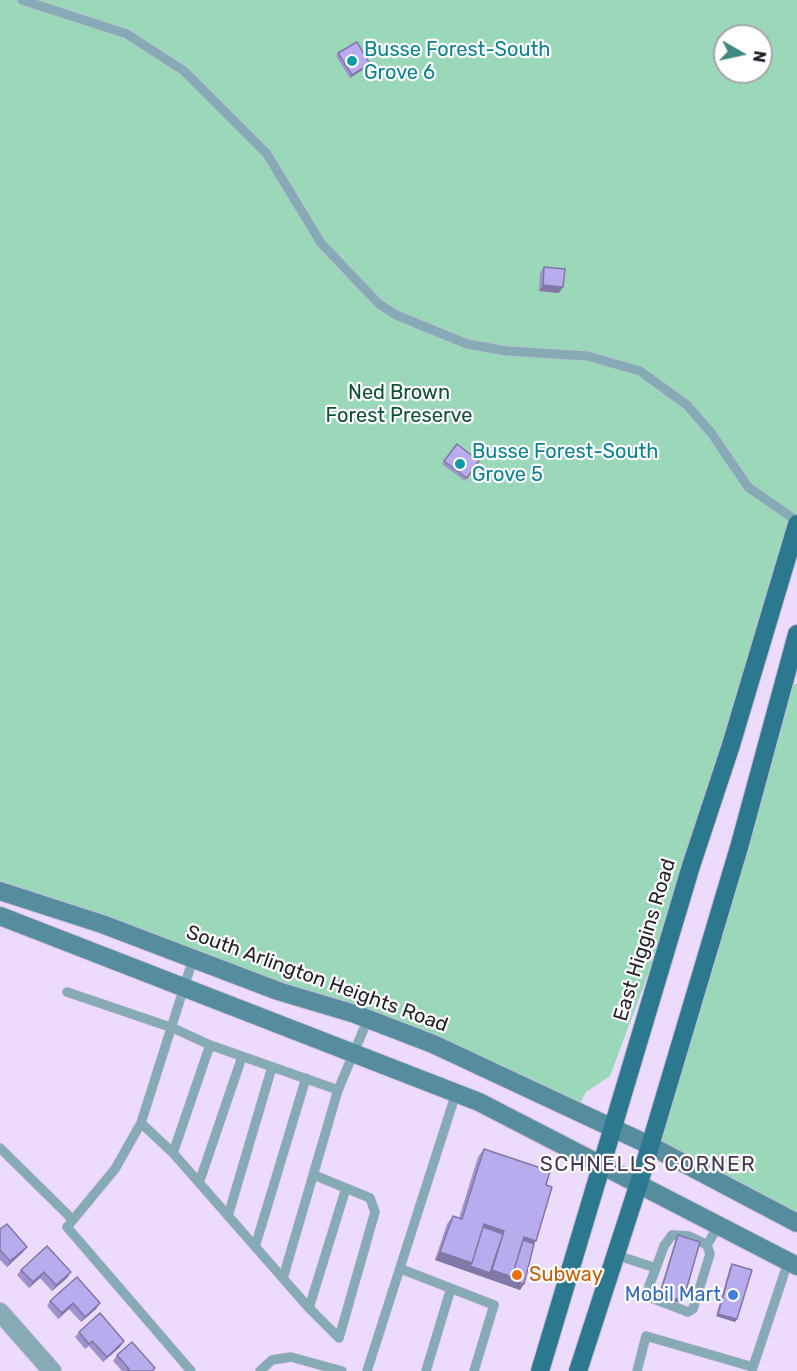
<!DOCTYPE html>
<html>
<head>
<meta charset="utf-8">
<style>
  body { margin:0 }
  #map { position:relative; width:797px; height:1371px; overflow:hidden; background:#ecdbfb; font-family:Rubik,sans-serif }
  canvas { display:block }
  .north { position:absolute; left:713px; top:24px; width:60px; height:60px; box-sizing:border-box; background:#fff; border:2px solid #a8a5aa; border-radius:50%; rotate:99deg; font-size:16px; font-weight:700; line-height:24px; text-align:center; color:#251f2a }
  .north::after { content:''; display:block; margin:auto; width:21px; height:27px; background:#418882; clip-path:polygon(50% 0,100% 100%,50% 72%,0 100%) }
</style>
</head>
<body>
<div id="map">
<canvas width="797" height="1371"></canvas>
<div class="north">N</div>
</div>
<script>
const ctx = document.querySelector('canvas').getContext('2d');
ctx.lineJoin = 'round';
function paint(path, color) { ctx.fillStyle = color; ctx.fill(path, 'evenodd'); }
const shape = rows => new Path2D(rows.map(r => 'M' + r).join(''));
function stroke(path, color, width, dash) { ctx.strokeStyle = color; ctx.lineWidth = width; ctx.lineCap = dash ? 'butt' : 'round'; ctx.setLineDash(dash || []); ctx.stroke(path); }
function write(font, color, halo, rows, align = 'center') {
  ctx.font = font + ' Rubik,sans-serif'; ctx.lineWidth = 4.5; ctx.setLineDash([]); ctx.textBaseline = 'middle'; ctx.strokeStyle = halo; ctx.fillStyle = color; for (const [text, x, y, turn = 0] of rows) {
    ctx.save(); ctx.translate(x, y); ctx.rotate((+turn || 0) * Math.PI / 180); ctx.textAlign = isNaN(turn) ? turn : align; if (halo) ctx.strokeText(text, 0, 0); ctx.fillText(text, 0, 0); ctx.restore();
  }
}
const green = shape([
  [0,0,797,0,797,524,709,812,610,1076,586,1092,577,1109,539,1090,0,891],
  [725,36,761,36,761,72,725,72],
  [784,683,797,684,797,1218,649,1145]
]);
const service = shape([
  [22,0,127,34,184,71,267,154,321,243,379,304,396,315,467,344,507,351,587,356,640,371,687,405,712,434,748,487,797,521],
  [67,992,173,1028,210,1045,338,1090],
  [141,1123,173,1153,309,1308,339,1338,375,1212,370,1198,314,1175],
  [0,1148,72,1219],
  [173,1153,210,1045],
  [199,1183,242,1057],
  [228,1216,272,1067],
  [255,1247,306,1078],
  [616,1255,656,1268,664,1246,672,1235,689,1236,707,1245,719,1225],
  [656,1268,649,1286,649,1297,688,1312,693,1309,710,1254,707,1245],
  [401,1269,494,1305,474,1371],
  [283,1278,338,1090,368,1019],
  [309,1308,346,1188],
  [752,1370,788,1262],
  [191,1371,67,1227,115,1169,141,1123,193,959],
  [260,1371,272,1360,291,1357,342,1371],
  [367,1371,456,1093],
  [426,1371,451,1288],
  [637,1371,646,1336,753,1367]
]);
const minor = shape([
  [0,1312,52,1371]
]);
const secondary = shape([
  [0,891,102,924,278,991,355,1014,433,1044,649,1145,797,1223],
  [0,916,479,1102,797,1266]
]);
const primary = shape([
  [540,1371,691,866,731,745,797,524],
  [578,1371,639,1183,740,844,797,634]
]);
const wall = shape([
  [338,53,368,66,350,78,336,56],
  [544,267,559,293,539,291,540,273],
  [457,444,479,461,465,481,442,464],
  [484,1149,546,1185,534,1244,524,1284,520,1290,435,1260,447,1224,453,1216,459,1218,478,1157],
  [0,1229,27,1247,23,1252,7,1267,0,1260],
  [678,1235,681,1303,658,1297,676,1238],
  [732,1264,735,1322,716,1316,730,1267],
  [21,1270,71,1272,67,1278,52,1291,40,1278,29,1288,17,1275],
  [50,1301,100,1303,96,1309,81,1322,69,1309,58,1319,47,1306],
  [79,1332,120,1347,103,1362,89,1346,85,1349,75,1337],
  [117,1355,155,1368,153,1371,122,1371,113,1361]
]);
const shadedWall = shape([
  [370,64,368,66,350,78,352,75],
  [543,285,563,287,559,293,539,291],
  [484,1224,504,1231,499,1239,481,1233],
  [524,1237,536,1241,530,1249,521,1246],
  [27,1247,23,1252,7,1267,10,1261],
  [440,1252,472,1263,466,1271,435,1260],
  [470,1266,490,1273,492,1270,512,1277,506,1285,466,1271],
  [44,1272,40,1278,29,1288,33,1282],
  [71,1272,67,1278,52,1291,56,1285],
  [510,1280,524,1284,520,1290,506,1285],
  [660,1294,683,1301,681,1303,658,1297],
  [73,1303,69,1309,58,1319,62,1313],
  [100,1303,96,1309,81,1322,85,1317],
  [718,1314,737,1319,735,1322,716,1316],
  [124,1341,120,1347,103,1362,107,1357]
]);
const building = shape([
  [357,42,370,64,352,75,338,53,357,42],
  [544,267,565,269,563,287,543,285,544,267],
  [457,444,479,461,467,478,444,461,457,444],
  [484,1149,550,1171,546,1185,552,1187,536,1241,524,1237,512,1277,492,1270,504,1231,484,1224,472,1263,440,1252,453,1216,462,1219,484,1149],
  [7,1224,27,1247,10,1261,0,1250,0,1229,7,1224],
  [483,1227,503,1234,490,1273,470,1266,472,1263,483,1227],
  [678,1235,700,1242,683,1301,660,1294,678,1235],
  [523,1240,534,1244,524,1284,510,1280,512,1277,523,1240],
  [47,1246,71,1272,56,1285,44,1272,33,1282,21,1270,47,1246],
  [732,1264,752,1270,737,1319,718,1314,732,1264],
  [77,1277,100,1303,85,1317,73,1303,62,1313,50,1301,77,1277],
  [100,1313,124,1341,107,1357,92,1341,89,1344,79,1332,100,1313],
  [132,1342,155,1368,152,1371,127,1371,129,1369,117,1355,132,1342]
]);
const markers = [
  [352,61,6,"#0f9aa8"],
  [460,464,6,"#0f9aa8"],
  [517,1275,6,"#e8710a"],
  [733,1295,6,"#3f7fe0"]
];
const cultureNames = [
  ["Busse Forest-South",364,50],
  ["Grove 6",364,73],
  ["Busse Forest-South",472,452],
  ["Grove 5",472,475]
];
const parkNames = [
  ["Ned Brown",399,393],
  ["Forest Preserve",399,416]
];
const streetNames = [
  ["East Higgins Road",645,940,-73],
  ["South Arlington Heights Road",317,979,20]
];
const foodNames = [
  ["Subway",529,1275]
];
const shopNames = [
  ["Mobil Mart",721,1295]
];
const neighbourhoodNames = [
  ["SCHNELLS CORNER",648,1165]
];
paint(green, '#9bd8ba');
stroke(service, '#c8b9d5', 10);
stroke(minor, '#c8b9d5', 20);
stroke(secondary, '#c8b9d5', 20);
stroke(primary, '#c8b9d5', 20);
stroke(service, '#86aab6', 9);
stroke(minor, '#86aab6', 18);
stroke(secondary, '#558d9f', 18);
stroke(primary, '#2b788f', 18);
paint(wall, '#9e93cd');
paint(shadedWall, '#8178a7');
paint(building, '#b8abee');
stroke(building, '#8178a7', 1.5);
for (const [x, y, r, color] of markers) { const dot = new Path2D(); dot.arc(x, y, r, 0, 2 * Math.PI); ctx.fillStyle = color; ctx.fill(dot); stroke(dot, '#fff', 2); }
write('20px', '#0d838f', '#fff', cultureNames, 'left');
write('20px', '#0f4f37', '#fff', parkNames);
write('20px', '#251f2a', '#fff', streetNames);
write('20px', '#c56008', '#fff', foodNames, 'left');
write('20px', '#366cbe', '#fff', shopNames, 'right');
ctx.letterSpacing = '1.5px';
write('21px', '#463852', '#fff', neighbourhoodNames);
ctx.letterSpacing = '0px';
</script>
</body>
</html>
